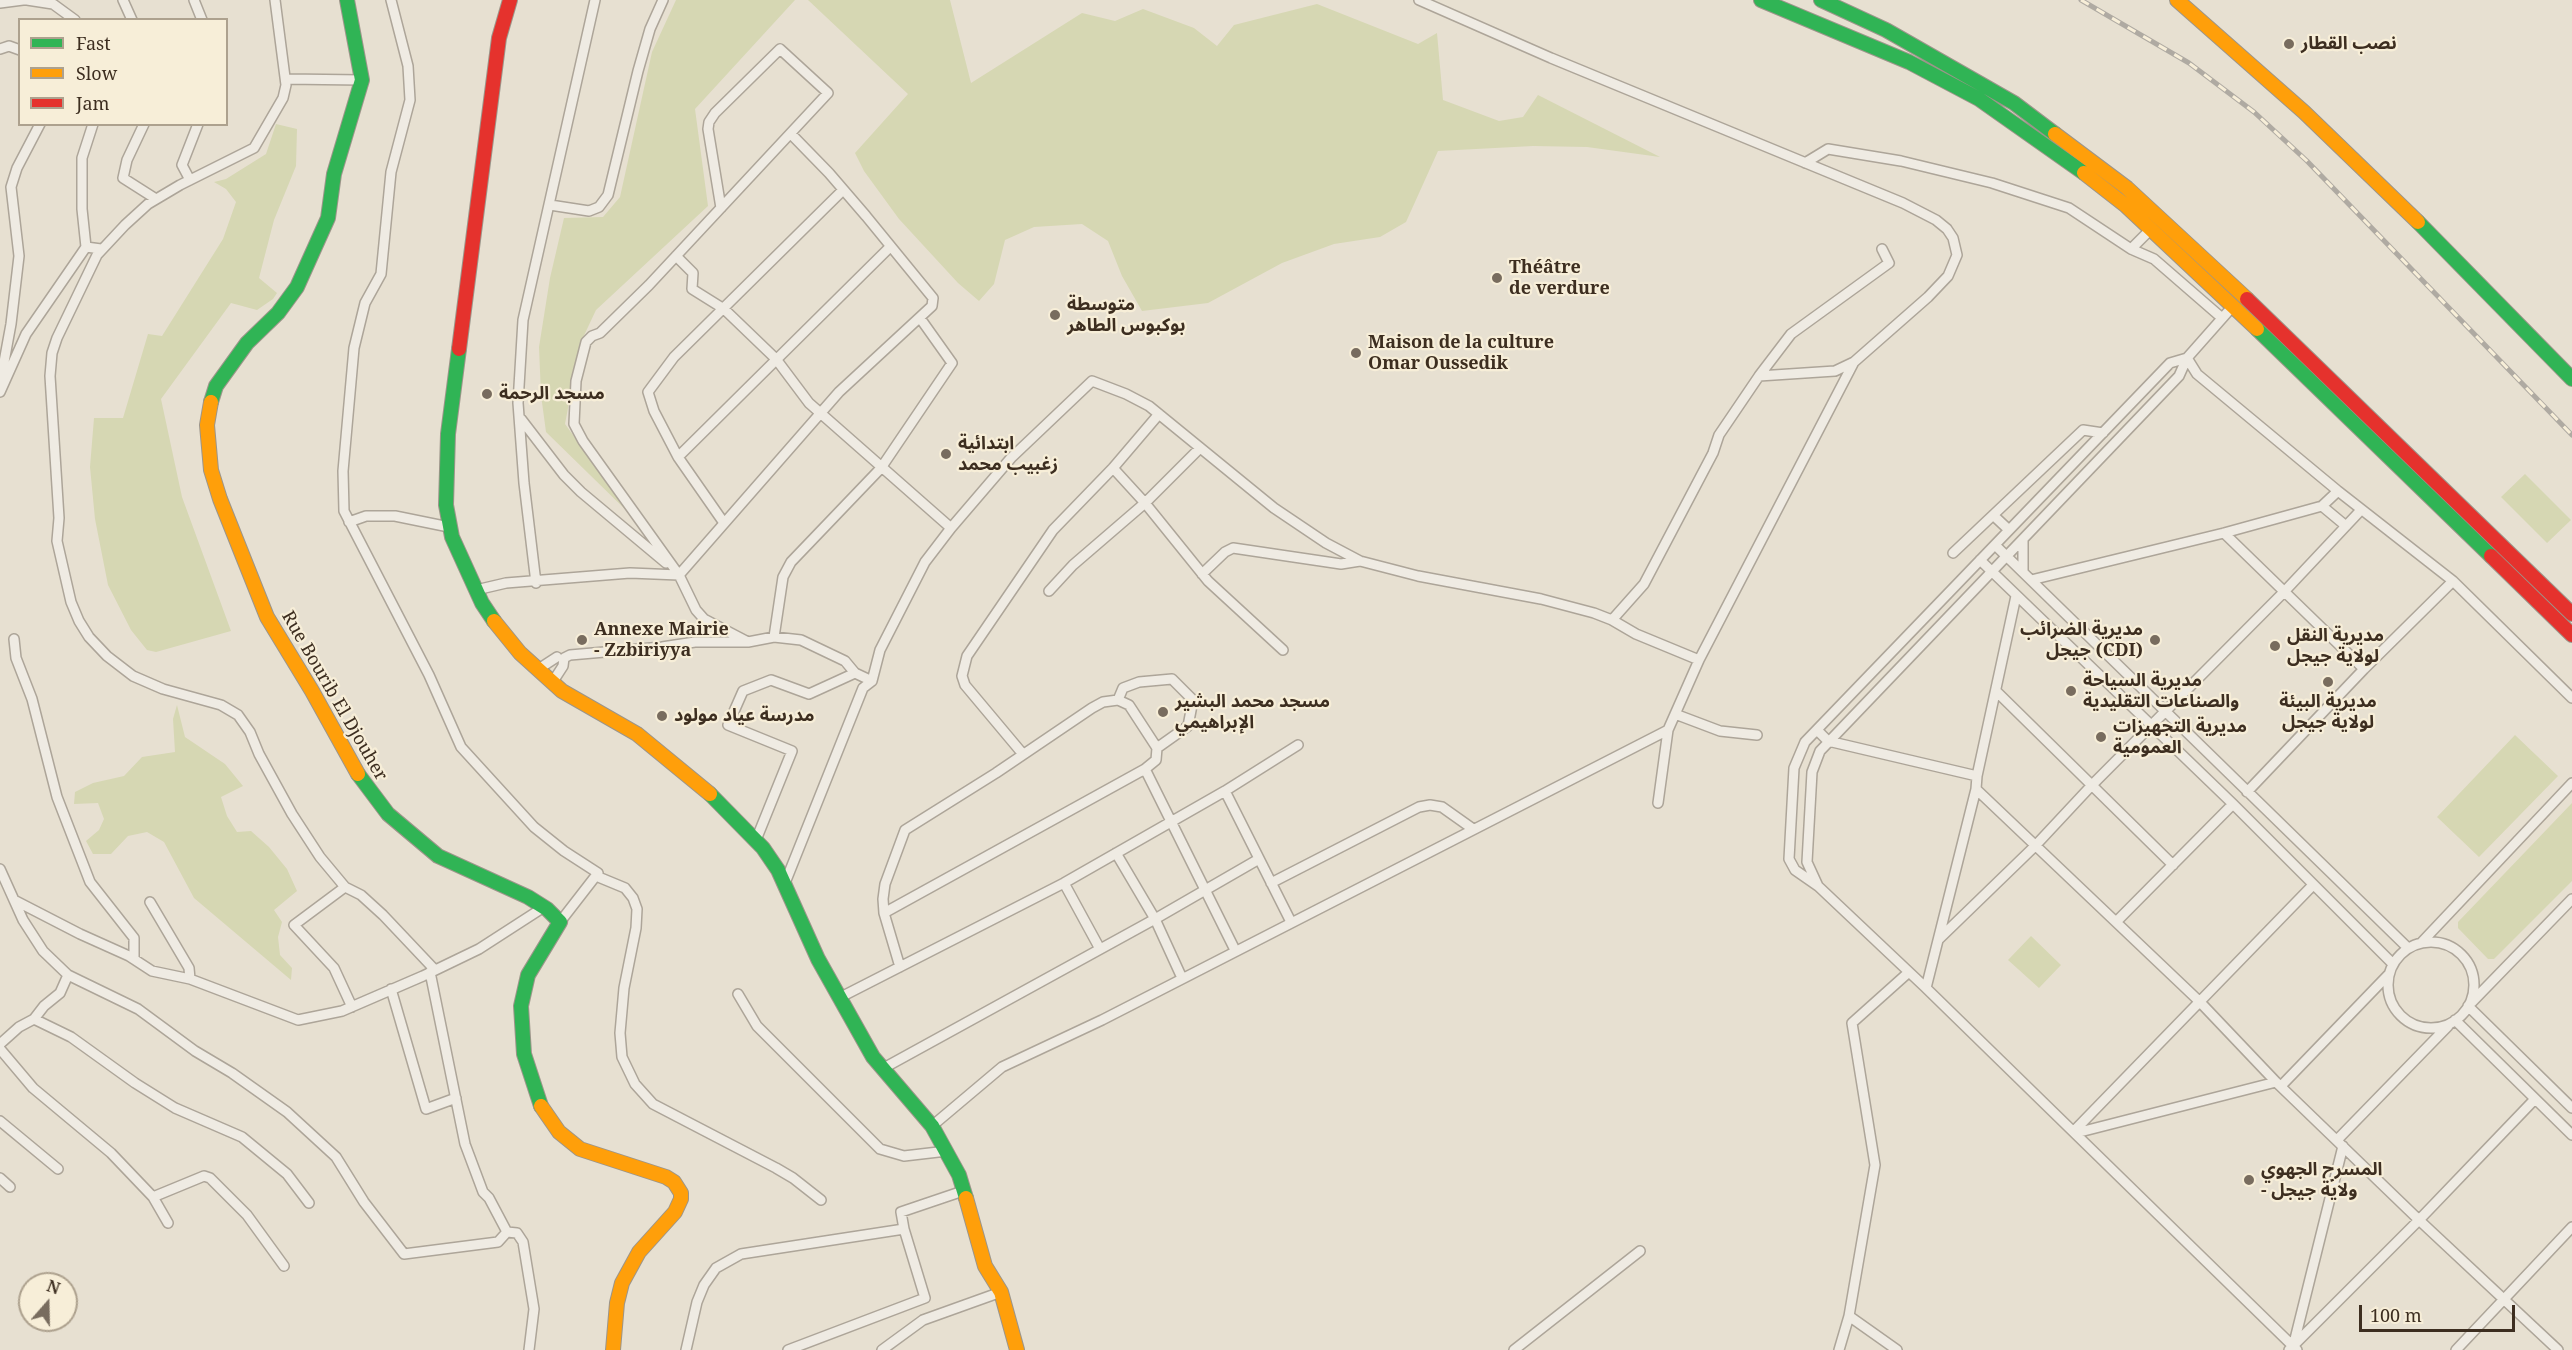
<!DOCTYPE html>
<html>
<head>
<meta charset="utf-8">
<style>
  body { margin:0 }
  #map { position:relative; width:2572px; height:1350px; overflow:hidden; background:#e7e0d1; font-family:"Noto Serif",serif }
  canvas { display:block }
  .legend { position:absolute; left:18px; top:18px; width:210px; height:108px; box-sizing:border-box; background:#f7eed8; border:2px solid #ada18e; margin:0; padding:8px 10px; list-style:none; font-size:18px; color:#3d2e20 }
  .legend li { display:flex; align-items:center; gap:12px; height:30px }
  .legend b { width:30px; border:2px solid #ada18e }
  .north { position:absolute; left:18px; top:1272px; width:60px; height:60px; box-sizing:border-box; background:#f7eed8; border:2px solid #ada18e; border-radius:50%; rotate:20deg; font-size:16px; font-weight:700; line-height:24px; text-align:center; color:#3d2e20 }
  .north::after { content:''; display:block; margin:auto; width:21px; height:27px; background:#786c5e; clip-path:polygon(50% 0,100% 100%,50% 72%,0 100%) }
  .scale { position:absolute; left:2359px; top:1305px; width:156px; height:27px; box-sizing:border-box; border:3px solid #3d2e20; border-top:0; padding-left:8px; font-size:18px; line-height:21px; white-space:nowrap; color:#3d2e20; -webkit-text-stroke:4px #f7eed8; paint-order:stroke }
</style>
</head>
<body>
<div id="map">
<canvas width="2572" height="1350"></canvas>
<ul class="legend">
<li><b style="height:8px;background:#30b455"></b>Fast</li>
<li><b style="height:8px;background:#ff9f0a"></b>Slow</li>
<li><b style="height:8px;background:#e5322d"></b>Jam</li>
</ul>
<div class="north">N</div>
<div class="scale">100 m</div>
</div>
<script>
const ctx = document.querySelector('canvas').getContext('2d');
ctx.lineJoin = 'round';
function paint(path, color) { ctx.fillStyle = color; ctx.fill(path, 'evenodd'); }
const shape = rows => new Path2D(rows.map(r => 'M' + r).join(''));
function stroke(path, color, width, dash) { ctx.strokeStyle = color; ctx.lineWidth = width; ctx.lineCap = dash ? 'butt' : 'round'; ctx.setLineDash(dash || []); ctx.stroke(path); }
function write(font, color, halo, rows, align = 'center') {
  ctx.font = font + ' "Noto Serif","Noto Sans Arabic",serif'; ctx.lineWidth = 4.5; ctx.setLineDash([]); ctx.textBaseline = 'middle'; ctx.strokeStyle = halo; ctx.fillStyle = color; for (const [text, x, y, turn = 0] of rows) {
    ctx.save(); ctx.translate(x, y); ctx.rotate((+turn || 0) * Math.PI / 180); ctx.textAlign = isNaN(turn) ? turn : align; if (halo) ctx.strokeText(text, 0, 0); ctx.fillText(text, 0, 0); ctx.restore();
  }
}
const green = shape([
  [676,0,795,0,695,109,708,206,596,310,580,344,565,424,632,516,546,432,541,395,539,347,550,278,564,218,603,217,620,197,652,52],
  [808,0,950,0,971,83,1082,13,1115,21,1143,9,1194,28,1217,46,1234,25,1317,4,1418,44,1437,33,1443,100,1499,121,1523,117,1538,95,1660,157,1587,147,1533,146,1438,151,1406,222,1380,237,1334,244,1282,263,1208,303,1142,311,1122,276,1108,241,1082,224,1034,227,1005,240,994,284,979,301,958,283,899,219,864,171,855,153,908,94],
  [276,124,297,129,296,166,274,220,259,278,277,293,273,299,257,310,231,303,161,399,182,497,231,631,156,652,147,650,131,630,108,585,95,519,90,467,94,418,123,418,148,334,162,336,223,239,236,202,226,189,214,182,226,179,266,154],
  [2525,474,2571,520,2547,543,2501,497],
  [177,705,185,737,225,764,243,786,221,797,227,816,237,832,251,831,269,847,287,869,297,891,274,910,282,922,278,937,280,955,292,968,291,980,194,898,164,842,147,832,128,836,111,854,93,854,86,841,99,830,104,819,98,803,74,804,75,792,93,783,124,776,142,757,175,752,173,719],
  [2515,735,2558,776,2479,857,2437,817],
  [2572,803,2572,881,2494,959,2488,959,2458,928,2458,922],
  [2031,936,2061,965,2039,988,2008,960]
]);
const street = shape([
  [27,0,53,4,75,20],
  [123,0,132,20],
  [194,0,202,20],
  [275,0,286,85,283,98,254,148,180,185,148,204,125,225,97,255,57,338,52,353,50,376,59,518,57,541,71,602,79,621,89,637,107,656,133,676,163,689,221,705,238,715,250,732,259,754,292,814,320,857,345,887,361,895,383,915,435,970],
  [391,0,408,66,410,100,391,172,381,274,365,303,354,348,343,471,344,511,429,675,461,747,534,827,564,851,598,873,560,922],
  [1419,0,1551,58,1903,203,1936,220,1947,229,1953,238,1957,255,1948,276,1928,297,1854,362,1835,371,1759,376],
  [0,3,23,0],
  [0,49,9,46,20,50],
  [286,79,362,80],
  [144,124,127,160,123,178,156,199],
  [1805,163,1828,149,1901,161,1992,183,2069,208,2131,249,2151,229],
  [190,180,182,165,198,124],
  [550,205,589,211,599,207,608,195,638,71,650,29,663,0],
  [721,208,708,129,709,122,715,113,780,49,828,93,649,285,600,333,592,336,586,342,576,381,574,424,583,441,679,575,696,610,704,619,748,642],
  [86,247,82,209,82,158,93,124],
  [2131,249,2154,259,2222,318],
  [676,256,693,273,692,289,724,309,776,359,809,403,951,528],
  [2187,358,2197,374,2338,491,2453,581,2572,698],
  [0,384,11,324,19,256,11,187,17,168,40,124],
  [0,392,26,334,86,247,101,249],
  [521,419,564,475,581,492,666,563],
  [678,457,890,247],
  [1113,468,1145,503,1208,581,1283,650],
  [2322,506,2346,526],
  [1993,515,2009,530],
  [349,522,366,516,395,516,449,527],
  [724,523,678,457,654,411,648,392,674,357,843,190],
  [2224,533,2364,669],
  [1995,545,2408,948],
  [1953,553,2083,430,2103,433],
  [1980,560,2233,804,2393,964],
  [2023,572,2023,540],
  [1202,574,1225,552,1233,548,1341,564,1360,561],
  [679,575,839,392,932,306,933,298,866,216,829,173,791,134],
  [2031,580,2224,533,2322,506,2338,491],
  [536,583,524,483,518,403,523,320,595,0],
  [476,590,506,583,630,573,679,575],
  [1049,591,1073,565,1145,503,1200,448],
  [2016,596,1977,776,1976,789,1926,988,2297,1350],
  [1612,620,1644,584,1713,453,1719,435,1759,376,1791,334,1889,263,1882,249],
  [774,637,783,577,791,562,881,468,952,363,920,318],
  [14,639,16,658,32,699,57,797,90,882,134,938,134,959],
  [537,670,557,657],
  [552,683,563,666,564,658,570,655,662,647,695,642,748,642,774,637,801,640,845,661,855,673,872,681],
  [1997,692,2173,865],
  [1118,700,1123,688,1139,682,1172,679,1193,700,1188,726,1157,748],
  [1675,714,1720,731,1757,735],
  [1817,730,1828,741,1977,776],
  [1022,753,965,685,962,676,967,656,1053,530,1113,468,1159,414],
  [1145,769,1235,950],
  [1976,789,2199,1001,2276,1082,2419,1220,2558,1350],
  [1225,791,1298,745],
  [2247,792,2364,669,2453,581],
  [1658,803,1668,730],
  [756,840,792,751,728,725,743,691,771,680,809,694,855,673],
  [1116,853,1155,919,1182,978],
  [0,869,23,920,43,951,68,975,138,1009,195,1051,232,1073,287,1112,336,1157,364,1202,404,1254,498,1242,507,1232],
  [596,876,625,888,633,898,637,909,636,928,624,988,620,1033,622,1057,635,1084,653,1104,776,1168,793,1178,821,1200],
  [785,883,863,688,872,681,880,650,925,562,951,528,1011,458,1092,381,1126,394,1149,406,1274,508,1326,543,1360,561,1418,576,1541,599,1594,613,1612,620,1636,634,1699,660],
  [1064,883,1100,949],
  [1271,883,1419,807,1430,805,1442,807,1473,829],
  [1818,886,1807,862,1812,772,1820,751,2179,376,2187,358,2233,306],
  [345,887,294,925,334,968,352,1007],
  [14,900,80,934,129,956,152,971,190,979,298,1020,342,1011,423,976,479,949,544,907],
  [150,902,189,968,190,979],
  [884,913,1145,769,1156,760,1157,748,1129,705,1118,700,1103,702,1092,708,996,773,905,830,885,884,883,899,884,913,900,967],
  [2116,922,2233,804],
  [1939,939,2035,846,2091,786,2283,593,2361,510],
  '2388 985a43 43 0 1 1 86 0a43 43 0 1 1-86 0Z',
  [2421,943,2572,783],
  [430,972,465,1144,483,1192,489,1198,507,1232],
  [1926,988,1818,886,1795,870,1789,859,1794,768,1805,742,2170,363,2187,358],
  [391,989,426,1109,456,1098],
  [738,994,757,1026,880,1149,904,1156,947,1151],
  [839,998,1064,883,1225,791,1291,922],
  [2472,1002,2572,899],
  [2468,1006,2572,1108],
  [34,1019,71,1037,135,1083,175,1108,242,1137,287,1174,309,1203],
  [2455,1020,2572,1135],
  [0,1044,19,1027,34,1019,44,1006,60,993,68,975],
  [0,1049,33,1088,111,1153,153,1197],
  [882,1069,1155,919,1259,859],
  [2281,1086,2389,974],
  [0,1121,58,1169],
  [932,1126,1002,1067,1102,1020,1668,730,1699,660,1854,362],
  [2074,1131,2313,885],
  [2076,1133,2276,1082],
  [2337,1140,2448,1026],
  [0,1178,10,1187],
  [168,1223,153,1197,204,1176,210,1178,247,1215,284,1266],
  [507,1232,517,1233,523,1242,534,1309,529,1350],
  [2294,1343,2343,1146],
  [686,1350,697,1302,704,1285,716,1268,741,1254,904,1229,901,1212,963,1191],
  [788,1350,925,1298,904,1229],
  [882,1350,923,1320,1001,1292],
  [1514,1350,1640,1251],
  [1839,1350,1849,1316],
  [1897,1350,1849,1316,1875,1165,1852,1023,1909,972],
  [2289,1350,2419,1220,2535,1099],
  [2456,1350,2572,1227]
]);
const fast = shape([
  [1761,0,1909,62,1979,99,2084,173],
  [1821,0,1886,30,2014,103,2055,134],
  [2418,222,2572,379],
  [2257,329,2491,556],
  [459,349,448,434,446,505,452,537,482,603,494,621],
  [211,402,216,386,247,343,278,313,297,287,328,218,334,174,362,80,347,0],
  [358,774,388,814,438,856,528,897,547,909,560,922,528,975,521,1006,524,1054,541,1106],
  [710,794,763,848,778,870,818,959,873,1057,932,1126,959,1175,966,1198]
]);
const slow = shape([
  [2177,0,2304,112,2418,222],
  [2055,134,2127,188,2247,299],
  [2084,173,2125,205,2257,329],
  [211,402,207,425,211,470,220,499,267,617,312,691,358,774],
  [494,621,520,653,562,691,637,734,710,794],
  [541,1106,559,1132,580,1149,666,1177,674,1182,681,1193,681,1199,675,1212,639,1252,622,1283,617,1303,613,1350],
  [966,1198,985,1266,1001,1292,1017,1350]
]);
const jam = shape([
  [2247,299,2572,614],
  [459,349,499,38,510,0],
  [2491,556,2572,635]
]);
const rail = shape([
  [2081,0,2189,63,2254,112,2307,161,2572,435]
]);
const markers = [
  [2289,44,6,"#786c5e"],
  [1497,278,6,"#786c5e"],
  [1055,315,6,"#786c5e"],
  [1356,353,6,"#786c5e"],
  [487,394,6,"#786c5e"],
  [946,454,6,"#786c5e"],
  [582,640,6,"#786c5e"],
  [2155,640,6,"#786c5e"],
  [2275,646,6,"#786c5e"],
  [2328,682,6,"#786c5e"],
  [2071,691,6,"#786c5e"],
  [1163,712,6,"#786c5e"],
  [662,716,6,"#786c5e"],
  [2101,737,6,"#786c5e"],
  [2249,1180,6,"#786c5e"]
];
const poiNames = [
  ["نصب القطار",2301,44],
  ["Théâtre",1509,268],
  ["de verdure",1509,289],
  ["متوسطة",1067,305],
  ["بوكبوس الطاهر",1067,326],
  ["Maison de la culture",1368,343],
  ["Omar Oussedik",1368,364],
  ["مسجد الرحمة",499,394],
  ["ابتدائية",958,444],
  ["زغبيب محمد",958,465],
  ["Annexe Mairie",594,630],
  ["- Zzbiriyya",594,651],
  ["مديرية الضرائب",2143,630,"right"],
  ["جيجل (CDI)",2143,651,"right"],
  ["مديرية النقل",2287,636],
  ["لولاية جيجل",2287,657],
  ["مديرية السياحة",2083,681],
  ["والصناعات التقليدية",2083,702],
  ["مسجد محمد البشير",1175,702],
  ["الإبراهيمي",1175,723],
  ["مديرية البيئة",2328,702,"center"],
  ["لولاية جيجل",2328,723,"center"],
  ["مدرسة عياد مولود",674,716],
  ["مديرية التجهيزات",2113,727],
  ["العمومية",2113,748],
  ["المسرح الجهوي",2261,1170],
  ["- ولاية جيجل",2261,1191]
];
const streetNames = [
  ["Rue Bourib El Djouher",334,696,60]
];
paint(green, '#d6d7b3');
stroke(street, '#ada599', 12);
stroke(fast, '#9c958a', 16);
stroke(slow, '#9c958a', 16);
stroke(jam, '#9c958a', 16);
stroke(street, '#efebe3', 9);
stroke(fast, '#30b455', 14);
stroke(slow, '#ff9f0a', 14);
stroke(jam, '#e5322d', 14);
stroke(rail, '#afaaa2', 5);
stroke(rail, '#f7eed8', 3, [9]);
for (const [x, y, r, color] of markers) { const dot = new Path2D(); dot.arc(x, y, r, 0, 2 * Math.PI); ctx.fillStyle = color; ctx.fill(dot); stroke(dot, '#f7eed8', 2); }
write('bold 18px', '#3d2e20', '#f7eed8', poiNames, 'left');
write('18px', '#3d2e20', '#f7eed8', streetNames);
</script>
</body>
</html>
